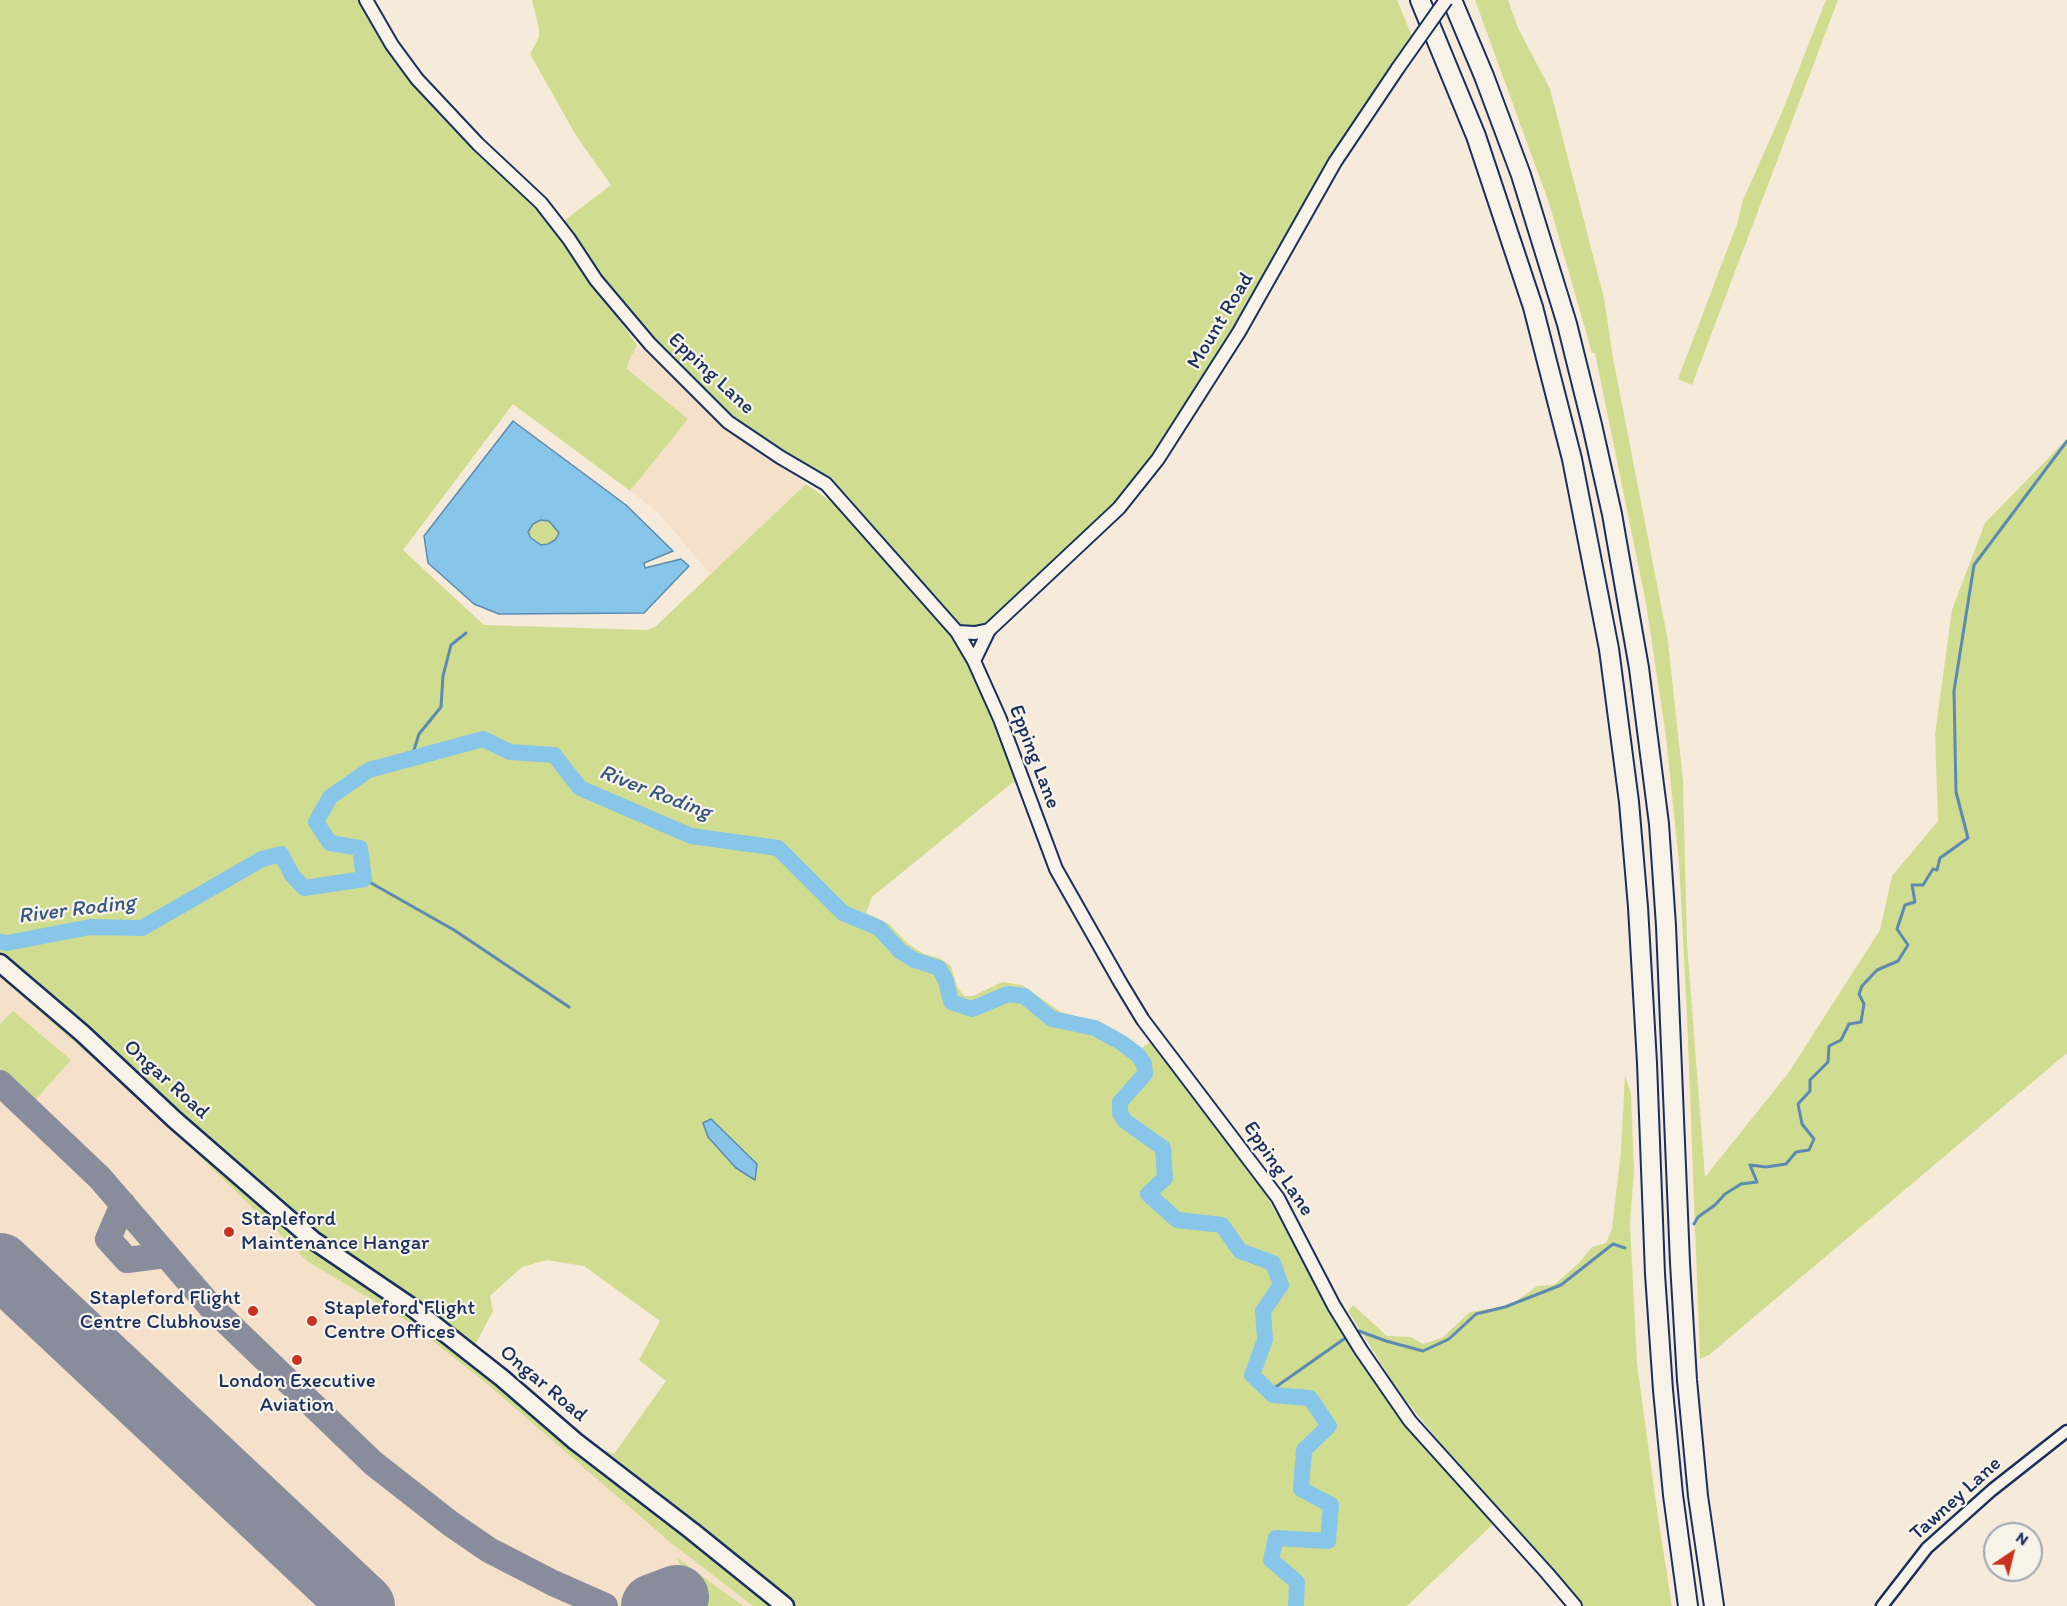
<!DOCTYPE html>
<html>
<head>
<meta charset="utf-8">
<style>
  body { margin:0 }
  #map { position:relative; width:2067px; height:1606px; overflow:hidden; background:#f6eada; font-family:Itim,sans-serif }
  canvas { display:block }
  .north { position:absolute; left:1983px; top:1522px; width:60px; height:60px; box-sizing:border-box; background:#f7f3e8; border:2px solid #9fa5b1; border-radius:50%; rotate:35deg; font-size:16px; font-weight:700; line-height:24px; text-align:center; color:#1b2f5e }
  .north::after { content:''; display:block; margin:auto; width:21px; height:27px; background:#c8321e; clip-path:polygon(50% 0,100% 100%,50% 72%,0 100%) }
</style>
</head>
<body>
<div id="map">
<canvas width="2067" height="1606"></canvas>
<div class="north">N</div>
</div>
<script>
const ctx = document.querySelector('canvas').getContext('2d');
ctx.lineJoin = 'round';
function paint(path, color) { ctx.fillStyle = color; ctx.fill(path, 'evenodd'); }
const shape = rows => new Path2D(rows.map(r => 'M' + r).join(''));
function stroke(path, color, width, dash) { ctx.strokeStyle = color; ctx.lineWidth = width; ctx.lineCap = dash ? 'butt' : 'round'; ctx.setLineDash(dash || []); ctx.stroke(path); }
function write(font, color, halo, rows, align = 'center') {
  ctx.font = font + ' Itim,sans-serif'; ctx.lineWidth = 4.5; ctx.setLineDash([]); ctx.textBaseline = 'middle'; ctx.strokeStyle = halo; ctx.fillStyle = color; for (const [text, x, y, turn = 0] of rows) {
    ctx.save(); ctx.translate(x, y); ctx.rotate((+turn || 0) * Math.PI / 180); ctx.textAlign = isNaN(turn) ? turn : align; if (halo) ctx.strokeText(text, 0, 0); ctx.fillText(text, 0, 0); ctx.restore();
  }
}
const built = shape([
  [637,345,744,441,806,484,711,575,657,511,630,491,688,419,627,369,628,364],
  [0,977,152,1110,307,1261,407,1321,487,1384,671,1543,753,1606,0,1606]
]);
const green = shape([
  [0,0,359,0,390,49,537,205,637,345,628,363,627,369,688,419,630,491,513,404,403,550,484,625,647,630,655,627,806,484,839,507,944,627,965,655,1018,778,872,897,866,913,889,924,907,943,924,954,939,958,951,966,957,986,964,996,973,996,1002,982,1022,985,1061,1012,1102,1023,1140,1049,1152,1041,1257,1179,1335,1317,1401,1415,1493,1524,1407,1606,753,1606,671,1543,487,1384,407,1321,307,1261,152,1110,0,977],
  [547,1260,584,1266,660,1321,639,1360,666,1381,614,1454,597,1447,475,1345,493,1311,490,1296,522,1267],
  [532,0,1397,0,1412,36,1345,137,1229,336,1131,487,990,621,975,627,967,628,957,624,864,518,849,497,829,480,730,419,667,358,597,279,561,223,611,185,577,137,530,54,539,37,539,28],
  [1475,0,1508,0,1518,28,1550,89,1604,298,1613,358,1668,641,1683,781,1687,943,1705,1177,1789,1072,1880,930,1892,876,1938,821,1935,734,1952,610,1985,523,2067,439,2067,1053,1709,1355,1700,1359,1687,1015,1679,862,1666,737,1646,603,1595,353,1592,353,1549,203],
  [1826,0,1838,0,1692,385,1678,379,1737,224,1743,200,1780,117],
  [541,520,549,521,559,533,555,540,548,544,542,545,531,538,528,532,533,524],
  [13,1011,71,1060,35,1100,0,1068,0,1024],
  [1625,1075,1631,1093,1634,1171,1630,1223,1637,1364,1658,1517,1672,1606,1582,1606,1468,1477,1399,1392,1348,1311,1353,1305,1387,1336,1411,1337,1423,1344,1442,1338,1470,1312,1511,1305,1537,1286,1554,1285,1579,1263,1592,1247,1606,1243,1612,1229,1621,1151],
  [676,1557,743,1606,703,1606]
]);
const water = shape([
  [513,421,626,505,673,551,644,563,645,568,681,559,689,566,644,613,499,614,474,604,428,563,424,536,513,421],
  [541,520,549,521,559,533,555,540,548,544,541,545,531,538,528,532,533,524,541,520],
  [711,1119,757,1164,755,1180,736,1168,708,1137,703,1123,711,1119]
]);
const stream = shape([
  [411,759,419,734,441,707,443,676,451,645,466,633],
  [364,879,454,930,569,1007],
  [1694,1224,1698,1217,1715,1205,1725,1194,1741,1184,1757,1182,1750,1165,1766,1167,1786,1164,1796,1152,1809,1150,1814,1139,1802,1124,1798,1104,1810,1091,1810,1080,1828,1062,1829,1046,1841,1040,1849,1024,1861,1022,1864,1004,1859,994,1862,986,1877,970,1898,961,1908,945,1897,929,1905,905,1915,902,1912,885,1923,885,1933,869,1937,870,1940,858,1968,838,1956,792,1954,691,1974,565,2067,441],
  [1359,1331,1386,1341,1423,1351,1449,1339,1476,1314,1505,1307,1561,1285,1613,1244,1625,1248],
  [1270,1391,1344,1339]
]);
const river = shape([
  [0,942,7,943,90,927,142,928,262,859,281,854,292,875,304,888,364,879,360,848,330,843,316,822,330,797,369,770,483,739,510,752,554,755,580,788,691,836,778,848,843,913,879,928,900,951,914,960,939,968,946,981,951,1002,972,1009,1008,994,1024,996,1052,1019,1095,1028,1122,1043,1138,1055,1144,1064,1145,1074,1120,1102,1120,1113,1125,1121,1163,1148,1165,1178,1148,1194,1177,1220,1222,1225,1240,1251,1273,1263,1281,1285,1263,1311,1265,1340,1252,1375,1273,1395,1310,1398,1329,1426,1304,1450,1301,1489,1331,1505,1328,1541,1276,1538,1271,1560,1297,1582,1296,1606]
]);
const taxiway = shape([
  [0,1083,100,1178,211,1307,373,1463,451,1524,489,1550,553,1583,605,1606],
  [123,1204,108,1239,127,1260,166,1255]
]);
const runway = shape([
  [0,1265,363,1606],
  [653,1606,677,1597]
]);
const minor = shape([
  [1882,1606,1927,1548,1992,1490,2067,1431]
]);
const tertiary = shape([
  [366,0,392,45,417,79,478,144,541,203,569,239,596,280,650,344,728,422,780,457,826,484,957,632,974,661,1000,719,1056,869,1120,982,1143,1020,1278,1198,1334,1306,1361,1350,1410,1421,1547,1573,1575,1606],
  [957,632,975,633,989,630],
  [974,661,989,630,1119,508,1158,459,1239,332,1335,162,1398,68]
]);
const primary = shape([
  [0,963,82,1033,175,1120,313,1240,413,1308,502,1378,575,1441,692,1531,785,1606]
]);
const motorway = shape([
  [1420,0,1476,136,1533,307,1572,459,1609,649,1629,802,1638,907,1647,1063,1655,1274,1663,1390,1673,1495,1688,1606],
  [1452,0,1484,76,1521,175,1567,324,1592,425,1612,514,1639,668,1659,824,1666,926,1680,1263,1687,1380,1698,1496,1714,1606]
]);
const tertiaryBridge = shape([
  [1398,68,1446,0]
]);
const markers = [
  [229,1232,6,"#c8321e"],
  [253,1311,6,"#c8321e"],
  [312,1321,6,"#c8321e"],
  [297,1360,6,"#c8321e"]
];
const streetNames = [
  ["Mount Road",1221,321,-59],
  ["Epping Lane",711,374,43],
  ["Epping Lane",1034,757,69],
  ["Ongar Road",166,1080,42],
  ["Epping Lane",1278,1169,56],
  ["Ongar Road",543,1384,40],
  ["Tawney Lane",1956,1499,-42]
];
const poiNames = [
  ["Stapleford",241,1220],
  ["Maintenance Hangar",241,1244],
  ["Stapleford Flight",241,1299,"right"],
  ["Centre Clubhouse",241,1323,"right"],
  ["Stapleford Flight",324,1309],
  ["Centre Offices",324,1333],
  ["London Executive",297,1382,"center"],
  ["Aviation",297,1406,"center"]
];
const waterNames = [
  ["River Roding",655,793,21],
  ["River Roding",77,910,-7]
];
paint(built, '#f5e0ca');
paint(green, '#d0dd91');
paint(water, '#87c6e8');
stroke(water, '#5c8ab1', 1.5);
stroke(stream, '#5c8ab1', 3);
stroke(river, '#87c6e8', 16);
stroke(taxiway, '#888c9c', 26);
stroke(runway, '#888c9c', 64);
stroke(minor, '#1b2f5e', 15);
stroke(tertiary, '#1b2f5e', 16);
stroke(primary, '#1b2f5e', 21);
stroke(motorway, '#1b2f5e', 22);
stroke(minor, '#f7f3e8', 10);
stroke(tertiary, '#f7f3e8', 12);
stroke(primary, '#f7f3e8', 16);
stroke(motorway, '#f7f3e8', 18);
stroke(tertiaryBridge, '#1b2f5e', 16, []);
stroke(tertiaryBridge, '#f7f3e8', 12);
for (const [x, y, r, color] of markers) { const dot = new Path2D(); dot.arc(x, y, r, 0, 2 * Math.PI); ctx.fillStyle = color; ctx.fill(dot); stroke(dot, '#f7f3e8', 2); }
write('21px', '#1b2f5e', '#f7f3e8', streetNames);
write('21px', '#1b2f5e', '#f7f3e8', poiNames, 'left');
write('italic 22px', '#365580', '#f7f3e8', waterNames);
</script>
</body>
</html>
